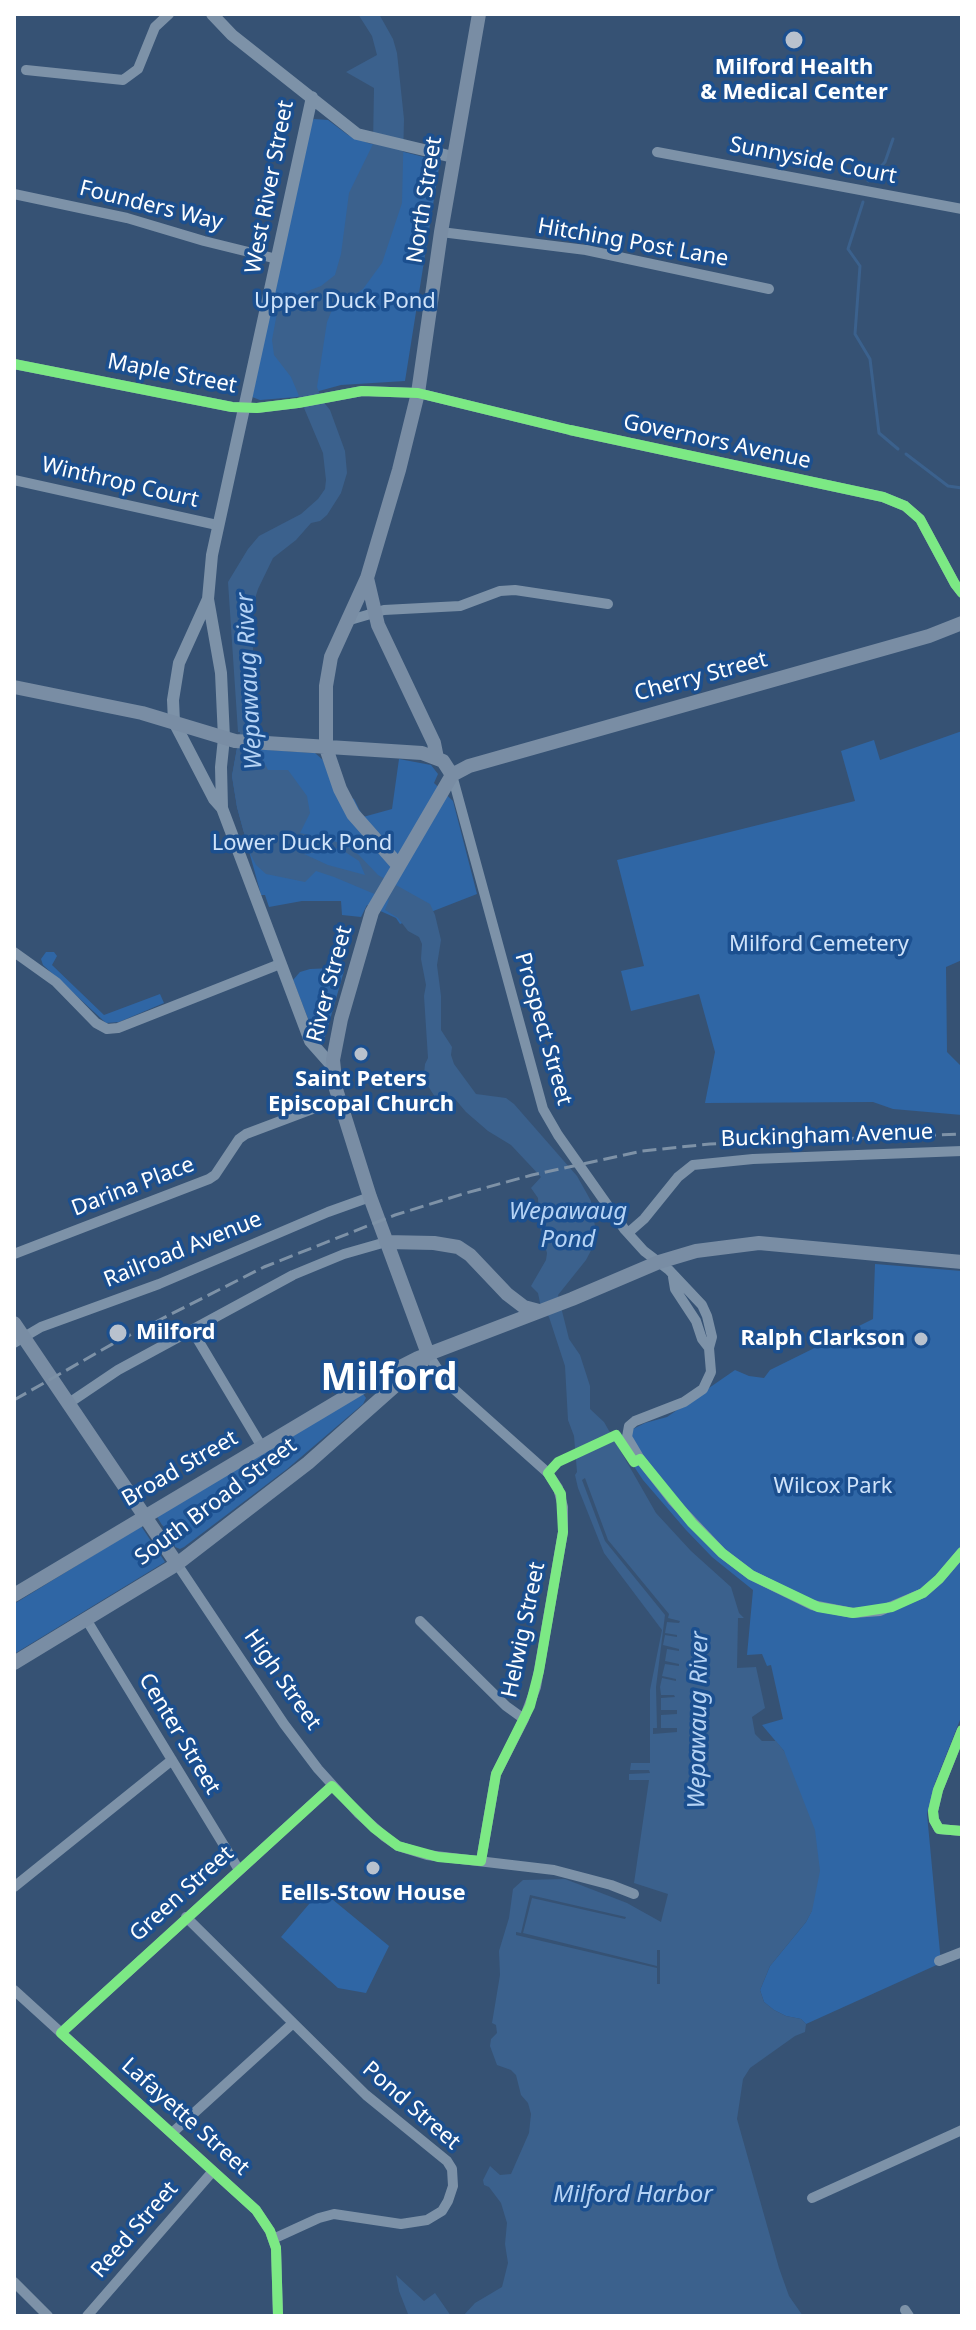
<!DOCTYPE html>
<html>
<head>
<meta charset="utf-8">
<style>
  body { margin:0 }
  #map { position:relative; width:976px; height:2330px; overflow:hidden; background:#365274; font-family:"Noto Sans",sans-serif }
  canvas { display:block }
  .frame { position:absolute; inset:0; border:16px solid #fff; pointer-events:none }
</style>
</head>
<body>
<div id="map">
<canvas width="976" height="2330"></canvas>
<div class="frame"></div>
</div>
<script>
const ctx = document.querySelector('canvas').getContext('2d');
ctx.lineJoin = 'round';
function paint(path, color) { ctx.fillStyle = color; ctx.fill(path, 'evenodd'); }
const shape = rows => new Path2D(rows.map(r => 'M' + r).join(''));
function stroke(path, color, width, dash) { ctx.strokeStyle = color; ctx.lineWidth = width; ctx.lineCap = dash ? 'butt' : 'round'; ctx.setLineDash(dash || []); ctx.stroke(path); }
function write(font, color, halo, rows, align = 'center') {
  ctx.font = font + ' "Noto Sans",sans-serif'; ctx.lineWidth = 7; ctx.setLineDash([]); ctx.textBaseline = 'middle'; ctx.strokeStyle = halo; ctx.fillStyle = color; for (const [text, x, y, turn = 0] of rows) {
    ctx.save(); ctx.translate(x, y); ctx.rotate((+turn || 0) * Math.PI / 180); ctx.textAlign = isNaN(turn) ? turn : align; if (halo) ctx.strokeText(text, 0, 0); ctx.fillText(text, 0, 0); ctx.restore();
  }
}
const green = shape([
  [314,119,328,120,348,135,368,143,440,161,405,381,341,385,297,397,260,400,252,397,311,122],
  [962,731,962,960,946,967,947,1052,962,1067,962,1115,893,1109,873,1102,705,1103,715,1052,699,994,631,1011,621,971,644,966,617,860,855,801,841,751,874,740,880,760],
  [237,748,315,753,323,760,336,790,354,799,363,817,392,809,399,759,431,765,438,774,434,783,453,801,477,894,400,924,396,918,367,905,361,917,342,915,341,901,302,901,269,907,265,895,261,895,237,807,232,776],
  [46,952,54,952,57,956,52,965,104,1015,160,994,164,1003,119,1022,106,1023,43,965,41,959],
  [333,968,344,971,323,1044,317,1042,293,980,300,972,310,969],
  [875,1264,962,1271,962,1715,935,1783,927,1814,941,1963,806,2024,801,2019,786,2016,774,2010,764,2002,760,1990,770,1966,806,1922,812,1910,784,1751,762,1725,783,1719,771,1665,767,1666,762,1654,747,1655,753,1590,712,1557,686,1530,643,1480,615,1438,645,1423,667,1417,735,1370,749,1376,764,1378,770,1370,873,1319],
  [363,1394,366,1398,363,1404,287,1469,184,1547,180,1549,175,1547,171,1533,162,1525,156,1515],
  [141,1526,165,1562,14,1654,14,1604],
  [321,1890,389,1946,366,1993,338,1988,281,1937]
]);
const water = shape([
  [358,14,379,14,393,39,397,53,404,119,402,203,382,263,363,289,332,310,327,322,317,387,322,400,330,410,345,451,347,473,341,493,327,515,320,521,311,523,296,540,273,558,258,589,253,605,252,634,257,705,257,749,268,770,288,770,307,796,310,813,300,833,341,843,359,855,378,875,430,904,435,915,441,940,437,965,441,996,441,1030,452,1047,451,1055,454,1064,476,1094,506,1098,514,1104,577,1176,591,1201,597,1239,586,1260,558,1295,569,1339,580,1355,590,1386,590,1409,604,1422,656,1513,691,1551,731,1587,739,1613,744,1618,738,1618,737,1668,756,1667,765,1708,752,1717,755,1734,762,1741,776,1741,784,1751,815,1830,820,1871,812,1911,806,1922,770,1966,760,1990,764,2002,774,2010,786,2016,801,2019,806,2024,805,2032,795,2036,750,2068,743,2079,737,2119,779,2268,789,2296,803,2316,463,2316,475,2303,502,2287,508,2263,505,2244,507,2223,501,2203,489,2187,484,2185,483,2180,490,2166,500,2175,511,2174,529,2133,531,2114,528,2103,521,2095,516,2075,511,2070,497,2065,490,2046,491,2039,497,2033,496,2025,492,2023,500,1975,499,1951,509,1918,513,1889,523,1880,565,1879,627,1903,661,1922,668,1894,634,1883,649,1780,629,1780,629,1774,650,1773,649,1770,630,1770,631,1763,650,1763,650,1690,662,1630,604,1553,578,1488,575,1475,577,1472,574,1436,568,1420,565,1366,549,1317,540,1303,538,1293,531,1286,546,1260,547,1253,539,1225,538,1198,531,1188,541,1177,511,1145,488,1131,466,1112,455,1099,435,1097,428,1086,424,1074,425,1064,428,1058,424,996,426,985,421,959,422,944,419,937,408,931,398,918,385,910,389,900,334,877,316,871,305,882,266,874,256,865,249,851,237,807,232,776,240,732,238,732,228,582,248,549,259,536,301,514,318,499,325,489,326,480,323,453,291,377,274,355,272,340,277,313,284,300,321,286,335,275,341,254,349,193,373,144,374,88,346,72,377,55,372,36],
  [339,848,359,861,365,875,328,865,304,854],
  [396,2275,424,2301,435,2293,451,2316,408,2314,399,2291]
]);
const pier = shape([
  [585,1478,608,1540,669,1614,668,1618,680,1621,679,1623,667,1622,665,1633,677,1635,677,1637,665,1635,663,1645,679,1649,679,1651,667,1649,665,1661,679,1664,679,1666,665,1664,662,1676,676,1679,676,1681,662,1678,660,1687,661,1695,674,1695,675,1697,661,1698,661,1710,677,1710,677,1714,661,1715,661,1728,677,1728,677,1732,653,1734,653,1728,657,1728,656,1687,665,1615,605,1541,582,1480],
  [530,1895,626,1917,625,1919,532,1898,523,1933,657,1966,657,1950,660,1950,660,1984,657,1984,657,1968,516,1935,516,1932,521,1933]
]);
const stream = shape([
  [868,181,885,162,893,139],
  [863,202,848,249,860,266,855,334,870,359,879,433,898,449],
  [906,454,948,486,962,488]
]);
const minor = shape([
  [26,70,123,80,138,69,155,27,169,14],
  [657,152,962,209],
  [14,194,127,218,204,241,277,259],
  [441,232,586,250,769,289],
  [14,364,232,407,257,408,298,403,362,391,418,393,570,430,883,497,905,506,920,519,955,584,962,593],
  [14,480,217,525],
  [350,620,384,610,460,606,500,591,515,590,608,604],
  [452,775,543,1109,558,1135,625,1230,644,1251,669,1270,702,1305,707,1316,712,1337,709,1348,702,1339,696,1321,675,1289,673,1277],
  [14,952,56,982,96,1023,107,1029,118,1028,280,964],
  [628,1233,644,1219,678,1177,693,1165,753,1159,962,1151],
  [14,1254,209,1179,215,1175,239,1139,246,1134,339,1099],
  [192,1330,262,1447],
  [14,1343,41,1327,159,1284,328,1212,370,1197],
  [709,1348,711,1372,703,1389,684,1402,635,1421,629,1426,627,1437,640,1459,672,1500,722,1553,751,1575,812,1605,853,1613,880,1611,923,1593,939,1579,962,1552],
  [428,1354,442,1376,455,1390,548,1473,558,1488,563,1507,563,1532,536,1687,524,1719,496,1774,481,1861],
  [69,1403,118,1370,293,1275,344,1254,386,1242],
  [177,1564,284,1724,318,1769,358,1813,385,1837,398,1846,427,1855,554,1870,611,1885,634,1894],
  [86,1619,239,1870],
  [420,1621,506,1706,524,1719],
  [962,1730,938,1790,933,1811,934,1820,939,1829,962,1831],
  [14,1887,172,1760],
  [186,1917,366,2095,447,2161,452,2169,453,2186,448,2201,442,2211,427,2220,401,2224,334,2214,319,2218,273,2239],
  [939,1961,962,1952],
  [14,1990,256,2210,270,2231,276,2248,278,2316],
  [61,2033,332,1786],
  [172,2133,292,2024],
  [812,2198,962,2130],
  [14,2282,48,2316],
  [905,2310,909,2316],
  [87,2316,213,2171]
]);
const tertiary = shape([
  [212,14,232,35,357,134,453,157],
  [208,599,179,663,173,700,174,722,214,799,222,808,310,1041,333,1067],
  [222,808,221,767,224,738,221,673,208,599,212,555,312,97]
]);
const secondary = shape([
  [367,578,378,625,434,743,437,758],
  [14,687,142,713,235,741,422,753,443,761,452,775],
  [398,865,353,814,340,789,326,748,326,686,331,657,367,578,399,470,418,393,441,232,479,14],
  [386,1242,434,1243,458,1247,470,1255,507,1294,524,1307,539,1311],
  [14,1323,177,1564],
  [428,1354,370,1197,336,1089,333,1060,341,1019,372,912,452,775,469,766,929,636,962,623],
  [14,1595,369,1383,418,1358,572,1299,659,1262,696,1251,759,1243,962,1262],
  [14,1663,177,1564,308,1463,423,1361]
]);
const rail = shape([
  [14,1400,116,1342,264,1267,395,1215,466,1193,532,1175,642,1151,710,1144,962,1134]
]);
const cycleway = shape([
  [14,364,232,407,257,408,298,403,362,391,418,393,570,430,883,497,905,506,920,519,955,584,962,593],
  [962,1730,938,1790,933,1811,934,1820,939,1829,962,1831],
  [278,2316,276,2248,270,2231,256,2210,61,2033,332,1786,374,1828,398,1846,438,1857,481,1861,496,1774,530,1706,539,1671,563,1532,561,1494,548,1473,558,1462,616,1435,634,1462,640,1459,692,1523,722,1553,751,1575,818,1607,853,1613,892,1607,923,1593,939,1579,962,1552]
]);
const markers = [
  [794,40,10,"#b9c2ce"],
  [361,1054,8,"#b9c2ce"],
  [118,1333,10,"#b9c2ce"],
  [921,1339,8,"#b9c2ce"],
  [373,1868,8,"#b9c2ce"]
];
const poiNames = [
  ["Milford Health",794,68],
  ["& Medical Center",794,93],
  ["Saint Peters",361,1080],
  ["Episcopal Church",361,1105],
  ["Milford",136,1333,"left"],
  ["Ralph Clarkson",905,1339,"right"],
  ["Eells-Stow House",373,1894]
];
const streetNames = [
  ["Sunnyside Court",813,161,11],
  ["West River Street",270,187,-79],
  ["North Street",425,200,-81],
  ["Founders Way",151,206,14],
  ["Hitching Post Lane",633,243,10],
  ["Maple Street",172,374,11],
  ["Governors Avenue",717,442,12],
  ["Winthrop Court",120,483,13],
  ["Cherry Street",701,677,-15],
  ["River Street",330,984,-75],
  ["Prospect Street",543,1029,74],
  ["Buckingham Avenue",827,1136,-2],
  ["Darina Place",133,1187,-21],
  ["Railroad Avenue",183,1250,-22],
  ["Broad Street",180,1469,-30],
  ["South Broad Street",216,1502,-37],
  ["Helwig Street",524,1630,-78],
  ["High Street",282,1680,55],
  ["Center Street",179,1734,59],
  ["Green Street",182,1894,-42],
  ["Pond Street",411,2106,41],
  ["Lafayette Street",185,2117,42],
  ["Reed Street",135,2230,-49]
];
const parkNames = [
  ["Upper Duck Pond",345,302],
  ["Lower Duck Pond",302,844],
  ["Milford Cemetery",819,945],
  ["Wilcox Park",833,1487]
];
const waterNames = [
  ["Wepawaug River",250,681,-93],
  ["Wepawaug",568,1212],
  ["Pond",568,1240],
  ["Wepawaug River",699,1720,-89],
  ["Milford Harbor",633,2195]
];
const townNames = [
  ["Milford",389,1379]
];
paint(green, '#2f66a5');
paint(water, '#3b618d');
paint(pier, '#365274');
stroke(stream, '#3b618d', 3);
stroke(minor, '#7d92a8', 10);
stroke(tertiary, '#7d92a8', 12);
stroke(secondary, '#798da4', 14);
stroke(rail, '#7e92a7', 3, [14, 6]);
stroke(cycleway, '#7ce984', 10);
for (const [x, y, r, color] of markers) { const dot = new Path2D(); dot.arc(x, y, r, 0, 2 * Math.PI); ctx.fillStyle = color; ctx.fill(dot); stroke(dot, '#1b4f8f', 3); }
write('bold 22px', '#fff', '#1b4f8f', poiNames);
write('22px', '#fff', '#1b4f8f', streetNames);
write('22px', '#cfe3fa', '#1b4f8f', parkNames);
write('italic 24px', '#b5d3f5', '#1b4f8f', waterNames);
write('bold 38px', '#fff', '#1b4f8f', townNames);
</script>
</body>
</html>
